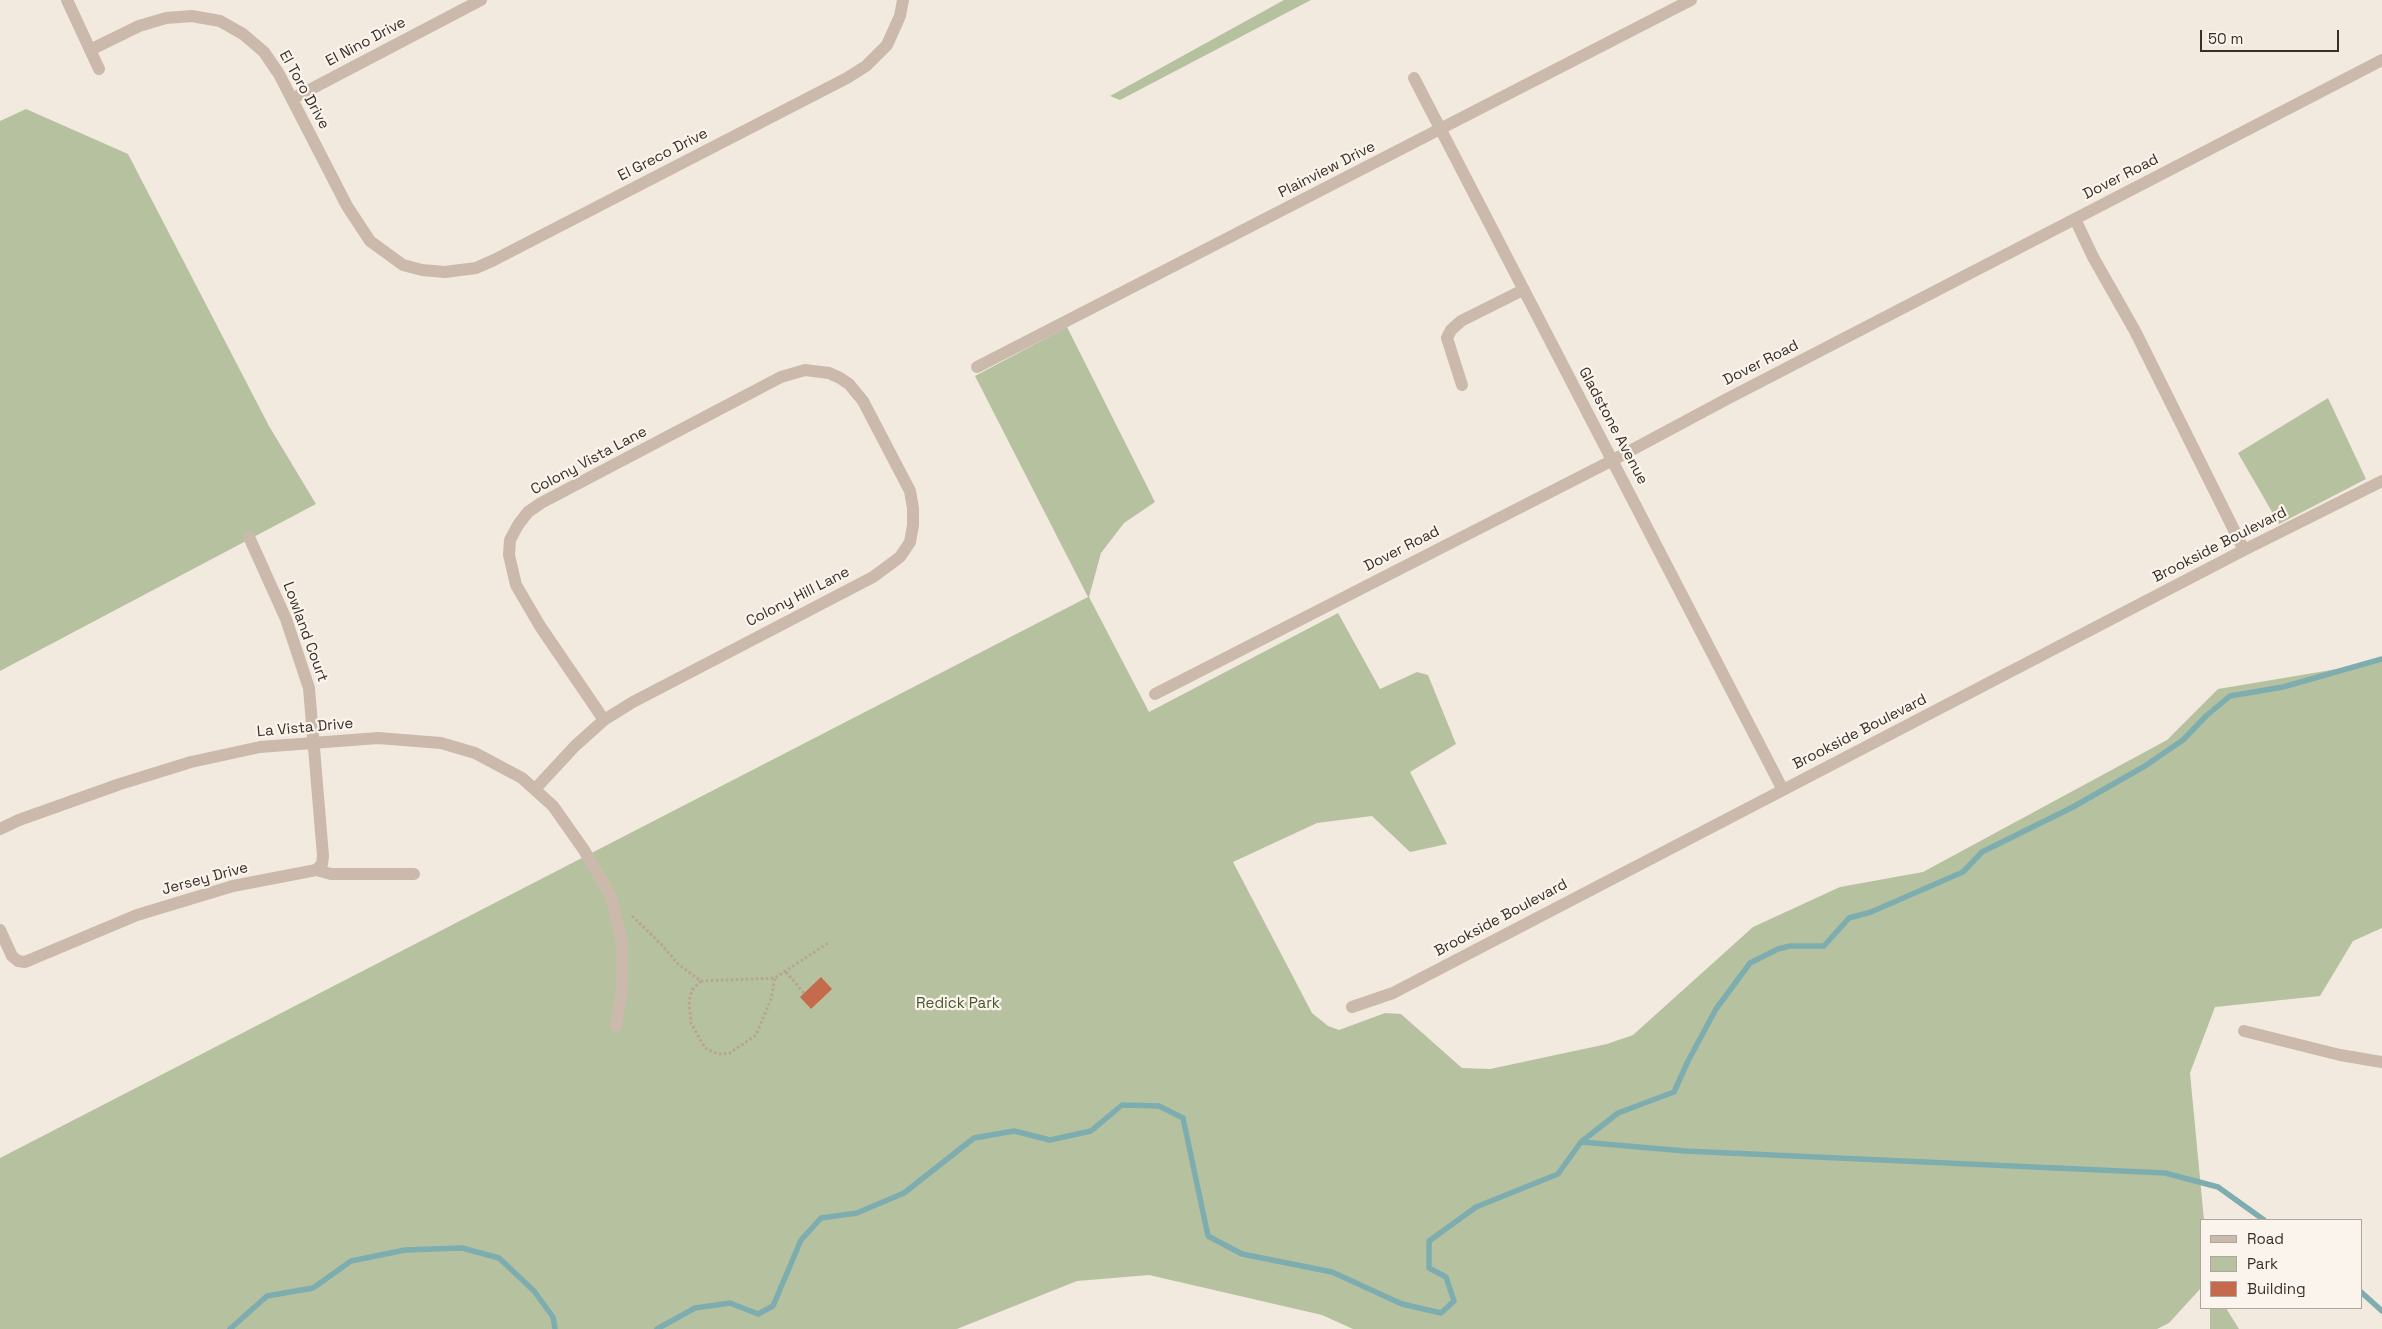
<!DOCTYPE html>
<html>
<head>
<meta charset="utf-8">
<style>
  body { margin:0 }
  #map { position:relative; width:2382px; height:1329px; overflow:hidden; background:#f3eadf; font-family:"Space Grotesk",sans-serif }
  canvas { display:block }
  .legend { position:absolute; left:2200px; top:1219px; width:162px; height:90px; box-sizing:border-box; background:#faf4ec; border:1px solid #ada59e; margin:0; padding:6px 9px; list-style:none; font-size:15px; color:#392f2a }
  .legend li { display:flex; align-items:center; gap:10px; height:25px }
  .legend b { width:25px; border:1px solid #ada59e }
  .scale { position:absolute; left:2200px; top:30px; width:139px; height:22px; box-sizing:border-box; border:2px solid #392f2a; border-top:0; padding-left:6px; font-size:15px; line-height:18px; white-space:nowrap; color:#392f2a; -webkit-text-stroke:4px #faf4ec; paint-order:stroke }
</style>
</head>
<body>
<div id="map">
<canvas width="2382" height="1329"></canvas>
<ul class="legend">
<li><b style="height:6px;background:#cbbaab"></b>Road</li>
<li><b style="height:14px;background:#b6c29f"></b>Park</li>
<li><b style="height:14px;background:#c56b4b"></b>Building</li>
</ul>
<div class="scale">50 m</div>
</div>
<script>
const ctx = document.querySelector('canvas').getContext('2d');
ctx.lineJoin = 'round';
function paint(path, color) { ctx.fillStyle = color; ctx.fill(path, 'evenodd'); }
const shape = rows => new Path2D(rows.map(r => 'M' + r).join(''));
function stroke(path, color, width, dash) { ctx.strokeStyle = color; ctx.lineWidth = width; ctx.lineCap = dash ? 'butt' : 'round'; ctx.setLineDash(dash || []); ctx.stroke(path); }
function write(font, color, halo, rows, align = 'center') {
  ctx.font = font + ' "Space Grotesk",sans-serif'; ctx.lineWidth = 4.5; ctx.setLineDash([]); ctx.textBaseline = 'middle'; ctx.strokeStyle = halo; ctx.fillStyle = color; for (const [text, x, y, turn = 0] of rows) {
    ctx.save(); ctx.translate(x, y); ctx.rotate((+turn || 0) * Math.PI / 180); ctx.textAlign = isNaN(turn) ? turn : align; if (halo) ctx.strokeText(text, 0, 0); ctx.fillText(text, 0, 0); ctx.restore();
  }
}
const green = shape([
  [1284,0,1311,0,1120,100,1110,96],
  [26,109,128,154,269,426,316,504,0,671,0,121],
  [1067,327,1155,502,1124,523,1101,553,1089,597,1149,712,1338,613,1380,689,1417,672,1428,675,1456,744,1410,772,1447,844,1410,852,1372,816,1317,823,1233,862,1312,1013,1328,1026,1339,1030,1385,1013,1401,1014,1462,1068,1490,1069,1607,1044,1633,1035,1753,927,1840,887,1923,872,2167,740,2218,689,2355,666,2382,657,2382,928,2353,941,2320,996,2215,1007,2190,1073,2204,1220,2201,1220,2201,1288,2169,1323,2157,1329,1353,1329,1322,1315,1149,1275,1077,1281,957,1329,0,1329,0,1158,1088,597,975,376],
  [2328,398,2366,479,2279,524,2238,453],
  [2210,1308,2226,1308,2239,1329,2210,1329]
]);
const stream = shape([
  [1581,1142,1685,1151,2165,1173,2218,1187,2264,1220],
  [2361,1292,2382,1311],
  [230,1329,267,1296,313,1288,351,1261,405,1250,462,1248,499,1258,534,1291,553,1317,555,1329],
  [657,1329,695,1308,730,1303,758,1314,773,1306,801,1240,821,1218,857,1213,904,1193,974,1138,1014,1131,1050,1140,1091,1131,1122,1105,1159,1106,1183,1118,1208,1236,1242,1254,1332,1272,1402,1304,1441,1313,1454,1301,1446,1277,1429,1268,1429,1241,1476,1207,1558,1174,1581,1142,1618,1113,1674,1092,1688,1061,1716,1009,1750,963,1778,949,1790,946,1824,946,1849,918,1871,912,1963,872,1982,852,2073,807,2145,766,2183,740,2206,716,2230,696,2283,687,2382,659]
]);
const building = shape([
  [821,977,832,989,811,1009,800,997]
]);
const path = shape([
  [632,916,661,944,679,965,701,981,775,978,828,943],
  [786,972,804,993],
  [701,981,692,990,689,1001,691,1023,705,1048,718,1054,730,1053,756,1035,771,999,775,978]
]);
const minor = shape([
  [67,0,99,69],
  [90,50,139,26,166,18,192,16,220,21,243,34,264,52,279,74,347,206,370,241,403,265,422,270,445,272,476,268,494,260,847,78,866,66,887,45,900,16,903,0],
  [1414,78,1783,790],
  [292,99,481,0],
  [2075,219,2093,257,2135,331,2244,550],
  [977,367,1691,0],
  [1462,385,1447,338,1451,330,1461,321,1523,290],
  [1155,694,1613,460,1725,400,2382,60],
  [536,788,575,746,604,720,633,702,873,577,900,557,910,542,913,525,913,508,910,491,863,401,849,384,840,378,829,373,805,370,781,377,541,503,528,512,518,525,510,540,509,555,516,585,540,626,604,720],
  [0,829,19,820,120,784,191,762,260,747,378,738,441,743,475,753,522,778,553,806,584,850,611,897,622,942,622,989,616,1026],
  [316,870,331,874,414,874],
  [0,930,12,956,18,961,25,962,137,915,233,886,316,870,322,864,323,856,309,688,286,619,249,537],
  [1352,1007,1393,993,2244,550,2382,481],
  [2244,1031,2340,1055,2382,1062]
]);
const streetNames = [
  ["El Nino Drive",366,42,-28],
  ["El Toro Drive",304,90,61],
  ["El Greco Drive",663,155,-27],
  ["Plainview Drive",1327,170,-27],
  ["Dover Road",2121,177,-27],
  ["Dover Road",1761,363,-27],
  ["Gladstone Avenue",1613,426,62],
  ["Colony Vista Lane",589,461,-28],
  ["Brookside Boulevard",2220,545,-27],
  ["Dover Road",1402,549,-27],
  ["Colony Hill Lane",798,597,-27],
  ["Lowland Court",305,632,70],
  ["La Vista Drive",305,728,-5],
  ["Brookside Boulevard",1860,732,-27],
  ["Jersey Drive",205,879,-15],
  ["Brookside Boulevard",1501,918,-28]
];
const parkNames = [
  ["Redick Park",958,1004]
];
paint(green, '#b6c29f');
stroke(stream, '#7eadb0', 5.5);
paint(building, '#c56b4b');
stroke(path, '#b7a495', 3, [2.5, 2.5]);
stroke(minor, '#cbbaab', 12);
write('15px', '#392f2a', '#faf4ec', streetNames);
write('15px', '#47572e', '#faf4ec', parkNames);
</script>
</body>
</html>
